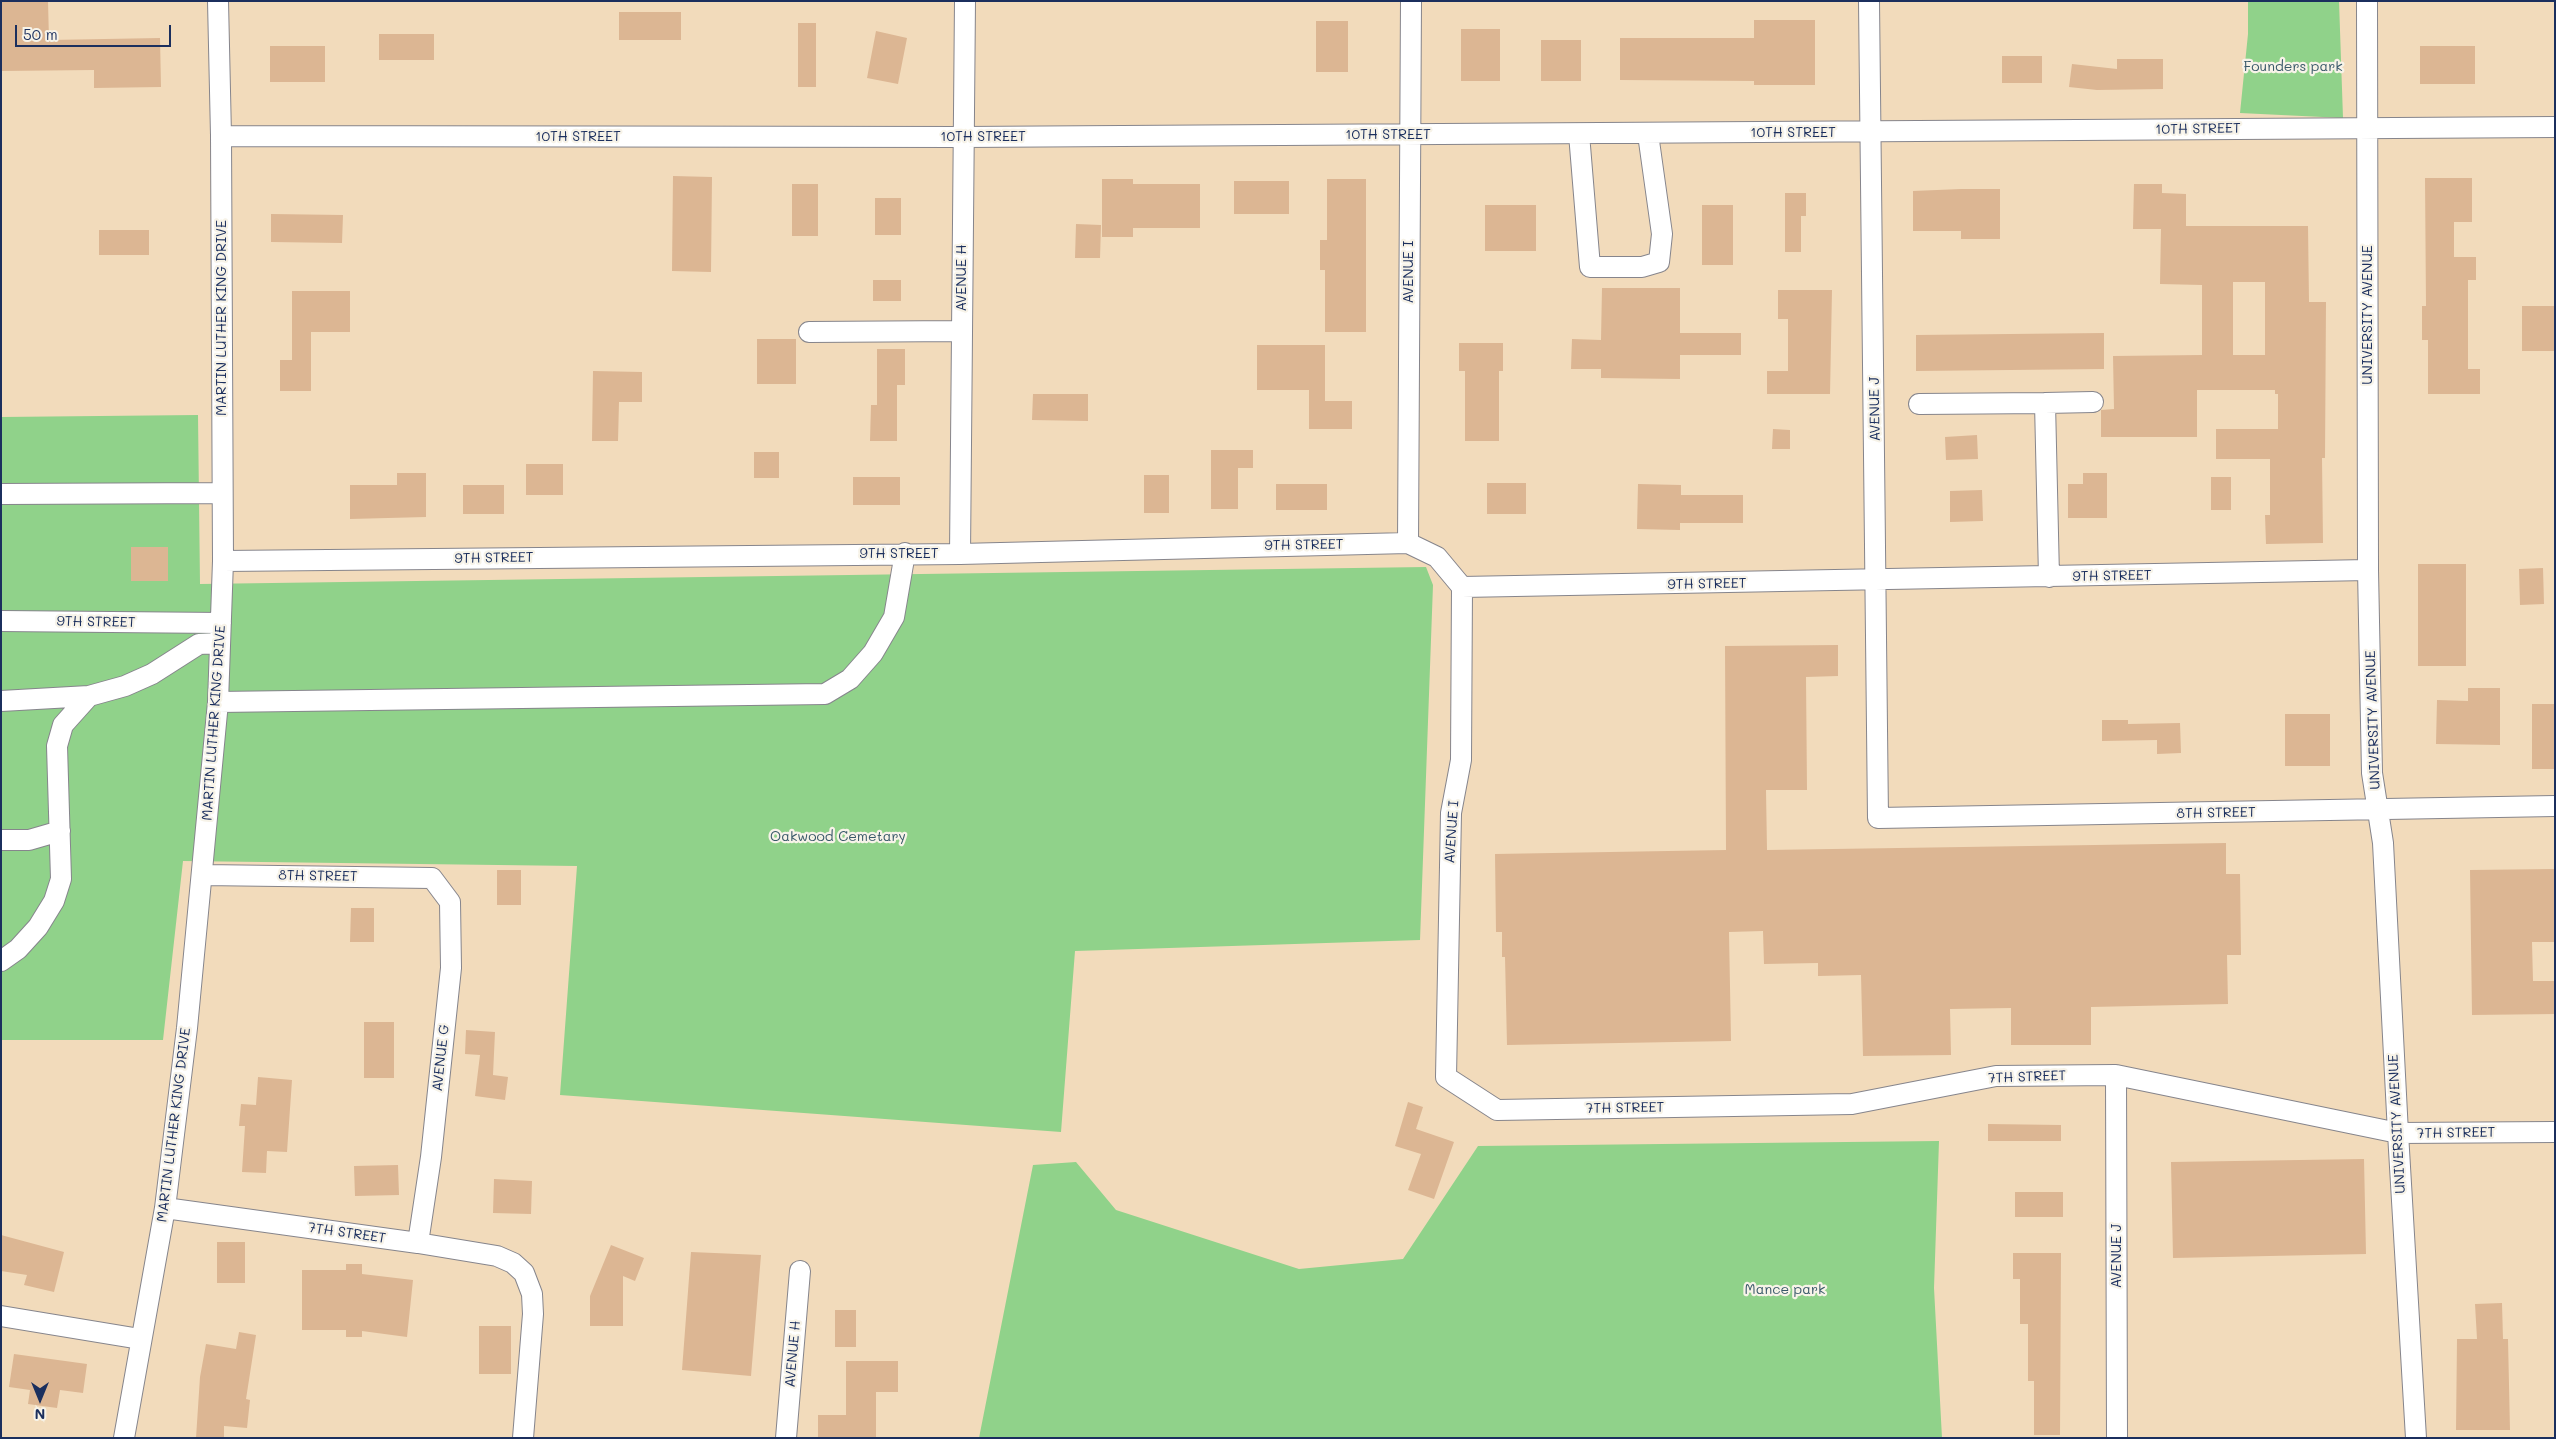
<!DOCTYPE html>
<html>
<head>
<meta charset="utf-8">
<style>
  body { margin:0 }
  #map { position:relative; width:2556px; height:1439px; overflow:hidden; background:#f2dbbb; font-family:Mali,sans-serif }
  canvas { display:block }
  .frame { position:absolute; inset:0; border:2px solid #1b2f5e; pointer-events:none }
  .north { position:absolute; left:15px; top:1374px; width:50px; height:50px; -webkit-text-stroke:4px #f7f3e8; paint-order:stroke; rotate:180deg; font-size:14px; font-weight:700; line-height:20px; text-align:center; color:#1b2f5e }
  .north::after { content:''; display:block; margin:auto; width:18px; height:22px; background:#1b2f5e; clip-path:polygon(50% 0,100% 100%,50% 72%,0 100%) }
  .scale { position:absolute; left:15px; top:25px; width:156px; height:22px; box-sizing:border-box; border:2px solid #1b2f5e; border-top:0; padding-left:6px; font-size:15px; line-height:18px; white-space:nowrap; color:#1b2f5e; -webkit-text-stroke:4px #f7f3e8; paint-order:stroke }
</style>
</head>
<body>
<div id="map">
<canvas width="2556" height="1439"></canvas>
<div class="frame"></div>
<div class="north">N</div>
<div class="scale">50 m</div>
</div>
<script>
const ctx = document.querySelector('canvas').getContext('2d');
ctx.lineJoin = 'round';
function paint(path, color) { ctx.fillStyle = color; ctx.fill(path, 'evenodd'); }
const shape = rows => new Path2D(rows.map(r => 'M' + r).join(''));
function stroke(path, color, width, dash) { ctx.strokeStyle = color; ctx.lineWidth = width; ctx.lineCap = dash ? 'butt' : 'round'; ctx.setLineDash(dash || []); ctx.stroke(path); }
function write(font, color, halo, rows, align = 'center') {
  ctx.font = font + ' Mali,sans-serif'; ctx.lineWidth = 4.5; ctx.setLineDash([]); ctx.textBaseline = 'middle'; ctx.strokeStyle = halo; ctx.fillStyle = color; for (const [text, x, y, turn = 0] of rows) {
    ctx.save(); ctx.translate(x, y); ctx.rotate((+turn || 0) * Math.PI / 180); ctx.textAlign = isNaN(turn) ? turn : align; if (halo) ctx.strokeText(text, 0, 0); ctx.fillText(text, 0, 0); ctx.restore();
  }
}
const green = shape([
  [2248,1,2339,1,2343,118,2240,113,2248,34],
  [198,415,200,584,1426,567,1433,585,1420,940,1075,951,1061,1132,560,1095,577,866,183,861,163,1040,1,1040,1,417],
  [1939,1141,1934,1288,1942,1438,979,1438,1033,1165,1076,1162,1116,1210,1299,1269,1403,1259,1478,1146]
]);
const building = shape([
  [1,1,48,1,49,40,160,38,161,87,94,88,94,70,1,71],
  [619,12,681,12,681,40,619,40],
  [1754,20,1815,20,1815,85,1754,85,1754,81,1620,80,1620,38,1754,38],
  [1316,21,1348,21,1348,72,1316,72],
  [798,23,816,23,816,87,798,87],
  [1461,29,1500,29,1500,81,1461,81],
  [876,31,907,38,898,84,867,78],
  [379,34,434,34,434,60,379,60],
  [1541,40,1581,40,1581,81,1541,81],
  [270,46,325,46,325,82,270,82],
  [2420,46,2475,46,2475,84,2420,84],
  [2002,56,2042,56,2042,83,2002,83],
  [2117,59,2163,59,2163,89,2097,90,2069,87,2072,64,2117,69],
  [673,176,712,177,711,272,672,271],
  [2425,178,2472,178,2472,222,2454,222,2454,257,2476,257,2476,280,2468,280,2468,369,2480,369,2480,394,2428,394,2428,340,2422,340,2422,306,2426,306],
  [1102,179,1133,179,1133,184,1200,184,1200,228,1133,228,1133,237,1102,237],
  [1327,179,1366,179,1366,332,1325,332,1325,270,1320,270,1320,240,1327,240],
  [1234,181,1289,181,1289,214,1234,214],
  [792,184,818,184,818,236,792,236],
  [2134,184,2162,184,2162,193,2186,194,2186,226,2308,226,2309,302,2326,302,2325,458,2322,458,2323,543,2266,544,2265,515,2270,515,2270,459,2216,459,2216,429,2278,429,2278,394,2275,394,2275,390,2197,390,2197,437,2101,437,2101,410,2114,409,2113,356,2202,355,2202,285,2160,284,2161,229,2133,229],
  [2233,282,2265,282,2265,355,2233,355],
  [1961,189,2000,189,2000,239,1961,239,1961,231,1913,231,1913,191],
  [1785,193,1806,193,1806,216,1801,216,1801,252,1785,252],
  [875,198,901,198,901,235,875,235],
  [1485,205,1536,205,1536,251,1485,251],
  [1702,205,1733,205,1733,265,1702,265],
  [271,214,343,215,342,243,271,242],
  [1076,224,1101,225,1100,258,1075,258],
  [99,230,149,230,149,255,99,255],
  [873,280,901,280,901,301,873,301],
  [1602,288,1680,288,1680,333,1741,333,1741,355,1680,355,1680,379,1601,378,1601,369,1571,369,1572,339,1601,340],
  [1778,290,1832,290,1830,394,1767,394,1767,371,1788,371,1788,319,1778,319],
  [292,291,350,291,350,332,311,332,311,391,280,391,280,360,292,360],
  [2522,306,2555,306,2555,351,2522,351],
  [2104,333,2104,369,1916,371,1916,335],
  [757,339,796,339,796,384,757,384],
  [1459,343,1503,343,1503,371,1499,371,1499,441,1465,441,1465,371,1459,371],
  [1257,345,1325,345,1325,401,1352,401,1352,429,1309,429,1309,390,1257,390],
  [877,349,905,349,905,385,897,385,897,441,870,441,871,405,877,405],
  [593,371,642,372,642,402,619,402,618,441,592,441],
  [1033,394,1088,394,1088,421,1032,420],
  [1773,429,1790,430,1790,449,1772,449],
  [1977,435,1978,459,1946,460,1945,437],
  [1211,450,1253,450,1253,468,1238,468,1238,509,1211,509],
  [754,452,779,452,779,478,754,478],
  [526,464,563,464,563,495,526,495],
  [397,473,426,473,426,517,350,519,350,485,397,485],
  [2083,473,2107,473,2107,518,2068,518,2068,484,2083,484],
  [1144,475,1169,475,1169,513,1144,513],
  [853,477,900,477,900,505,853,505],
  [2211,477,2231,477,2231,510,2211,510],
  [1487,483,1526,483,1526,514,1487,514],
  [1276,484,1327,484,1327,510,1276,510],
  [1638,484,1681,485,1681,495,1743,495,1743,523,1680,523,1680,530,1637,529],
  [463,485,504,485,504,514,463,514],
  [1982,490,1983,521,1950,522,1950,491],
  [131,547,168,547,168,581,131,581],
  [2418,564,2466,564,2466,666,2418,666],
  [2543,568,2544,604,2520,605,2519,569],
  [1838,645,1838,676,1806,677,1807,790,1766,790,1767,850,2226,843,2226,874,2240,874,2241,955,2227,955,2228,1004,2091,1007,2091,1045,2011,1045,2011,1008,1950,1009,1951,1055,1863,1056,1861,975,1818,976,1818,963,1764,964,1763,931,1729,932,1731,1041,1507,1045,1505,957,1502,957,1502,932,1496,932,1495,854,1726,850,1725,646],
  [2468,688,2500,688,2500,745,2436,744,2437,700,2468,701],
  [2532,704,2555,704,2555,769,2532,769],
  [2285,714,2330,714,2330,766,2285,766],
  [2102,720,2128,720,2128,724,2180,723,2181,753,2157,754,2157,740,2102,741],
  [2555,869,2555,942,2532,942,2533,981,2555,981,2555,1014,2472,1015,2470,870],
  [497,870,521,870,521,905,497,905],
  [351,908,374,908,374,942,350,942],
  [364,1022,394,1022,394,1078,364,1078],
  [466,1030,495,1032,493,1075,508,1077,505,1100,475,1096,480,1055,465,1054],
  [258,1077,292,1080,287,1152,267,1151,266,1173,242,1172,245,1126,239,1126,241,1104,256,1105],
  [1408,1102,1423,1107,1416,1129,1454,1142,1434,1199,1408,1190,1421,1154,1395,1146],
  [1988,1124,2061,1125,2061,1141,1988,1141],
  [2364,1159,2366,1254,2173,1258,2171,1162],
  [398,1165,399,1195,355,1196,354,1166],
  [494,1179,532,1181,531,1214,493,1213],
  [2015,1192,2063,1192,2063,1217,2015,1217],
  [1,1235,64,1252,54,1292,24,1285,27,1275,1,1271],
  [217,1242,245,1242,245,1283,217,1283],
  [611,1245,644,1258,635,1281,623,1276,623,1326,590,1326,590,1296],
  [691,1252,761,1255,751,1376,682,1370],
  [2013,1253,2061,1253,2060,1435,2034,1435,2034,1381,2028,1381,2028,1324,2020,1324,2020,1279,2013,1279],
  [346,1264,362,1264,362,1274,413,1280,407,1337,362,1331,362,1337,346,1337,346,1330,302,1330,302,1270,346,1270],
  [2502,1303,2503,1339,2508,1339,2510,1430,2456,1430,2457,1339,2477,1339,2475,1304],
  [835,1310,856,1310,856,1347,835,1347],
  [479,1326,511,1326,511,1374,479,1374],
  [239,1332,256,1335,246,1399,250,1400,247,1428,224,1426,224,1438,196,1438,200,1377,206,1344,236,1349],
  [14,1354,87,1364,83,1393,60,1390,57,1408,28,1404,30,1390,9,1387],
  [846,1361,898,1361,898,1392,876,1392,876,1438,818,1438,818,1415,846,1415]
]);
const minor = shape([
  [1869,1,1878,818,2555,806],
  [2367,1,2368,570,2372,773,2383,843,2398,1133,2416,1438],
  [1579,134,1590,267,1642,267,1659,262,1662,234,1648,134],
  [221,136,963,137,2555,127],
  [809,332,962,331],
  [2045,403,2093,402],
  [1919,404,2045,403,2049,577],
  [1,494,222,493],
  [1408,543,1411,1],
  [960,554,965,1],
  [223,561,960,554,1408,543,1437,557,1462,587,2368,570],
  [1462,587,1461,760,1451,813,1446,1077,1497,1110,1852,1104,1996,1076,2116,1075,2398,1133,2555,1132],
  [1,621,221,623],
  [89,696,125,686,152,674,199,644,220,643],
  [1,701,89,696,63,725,57,746,61,879,54,901,38,927,18,949,1,961],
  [218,702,825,694,850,679,873,653,894,617,905,553],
  [1,840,29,840,60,831],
  [203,875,432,878,450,902,451,968,431,1157,418,1243],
  [2116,1075,2117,1438],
  [165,1208,418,1243,497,1256,513,1263,524,1273,532,1294,533,1314,523,1438],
  [1,1316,140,1339],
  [124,1438,165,1208,187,1028,218,702,223,561,221,136,218,1],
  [786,1438,800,1271]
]);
const parkNames = [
  ["Founders park",2293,67],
  ["Oakwood Cemetary",838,837],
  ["Mance park",1785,1290]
];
const streetNames = [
  ["10TH STREET",2198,129,-1],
  ["10TH STREET",1793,133],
  ["10TH STREET",1388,135],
  ["10TH STREET",578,137],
  ["10TH STREET",983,137],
  ["AVENUE I",1409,272,-90],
  ["AVENUE H",962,278,-90],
  ["UNIVERSITY AVENUE",2368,315,-90],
  ["MARTIN LUTHER KING DRIVE",222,318,-90],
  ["AVENUE J",1875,409,-91],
  ["9TH STREET",1304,545,-1],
  ["9TH STREET",899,554],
  ["9TH STREET",494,558,-1],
  ["9TH STREET",2112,576,-1],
  ["9TH STREET",1707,584,-1],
  ["9TH STREET",96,622,1],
  ["UNIVERSITY AVENUE",2373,720,-92],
  ["MARTIN LUTHER KING DRIVE",214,723,-86],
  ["8TH STREET",2216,813,-1],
  ["AVENUE I",1452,832,-86],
  ["8TH STREET",318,876,1],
  ["AVENUE G",441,1058,-84],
  ["7TH STREET",2027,1077,-2],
  ["7TH STREET",1625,1108,-1],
  ["UNIVERSITY AVENUE",2397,1124,-93],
  ["MARTIN LUTHER KING DRIVE",174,1125,-83],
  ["7TH STREET",2456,1133,-1],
  ["7TH STREET",347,1233,8],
  ["AVENUE J",2117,1256,-90],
  ["AVENUE H",793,1354,-85]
];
paint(green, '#90d28a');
paint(building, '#dcb693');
stroke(minor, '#86858c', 22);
stroke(minor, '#fff', 20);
write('14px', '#385869', '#f7f3e8', parkNames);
write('14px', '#1b2f5e', '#f7f3e8', streetNames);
</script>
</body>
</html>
